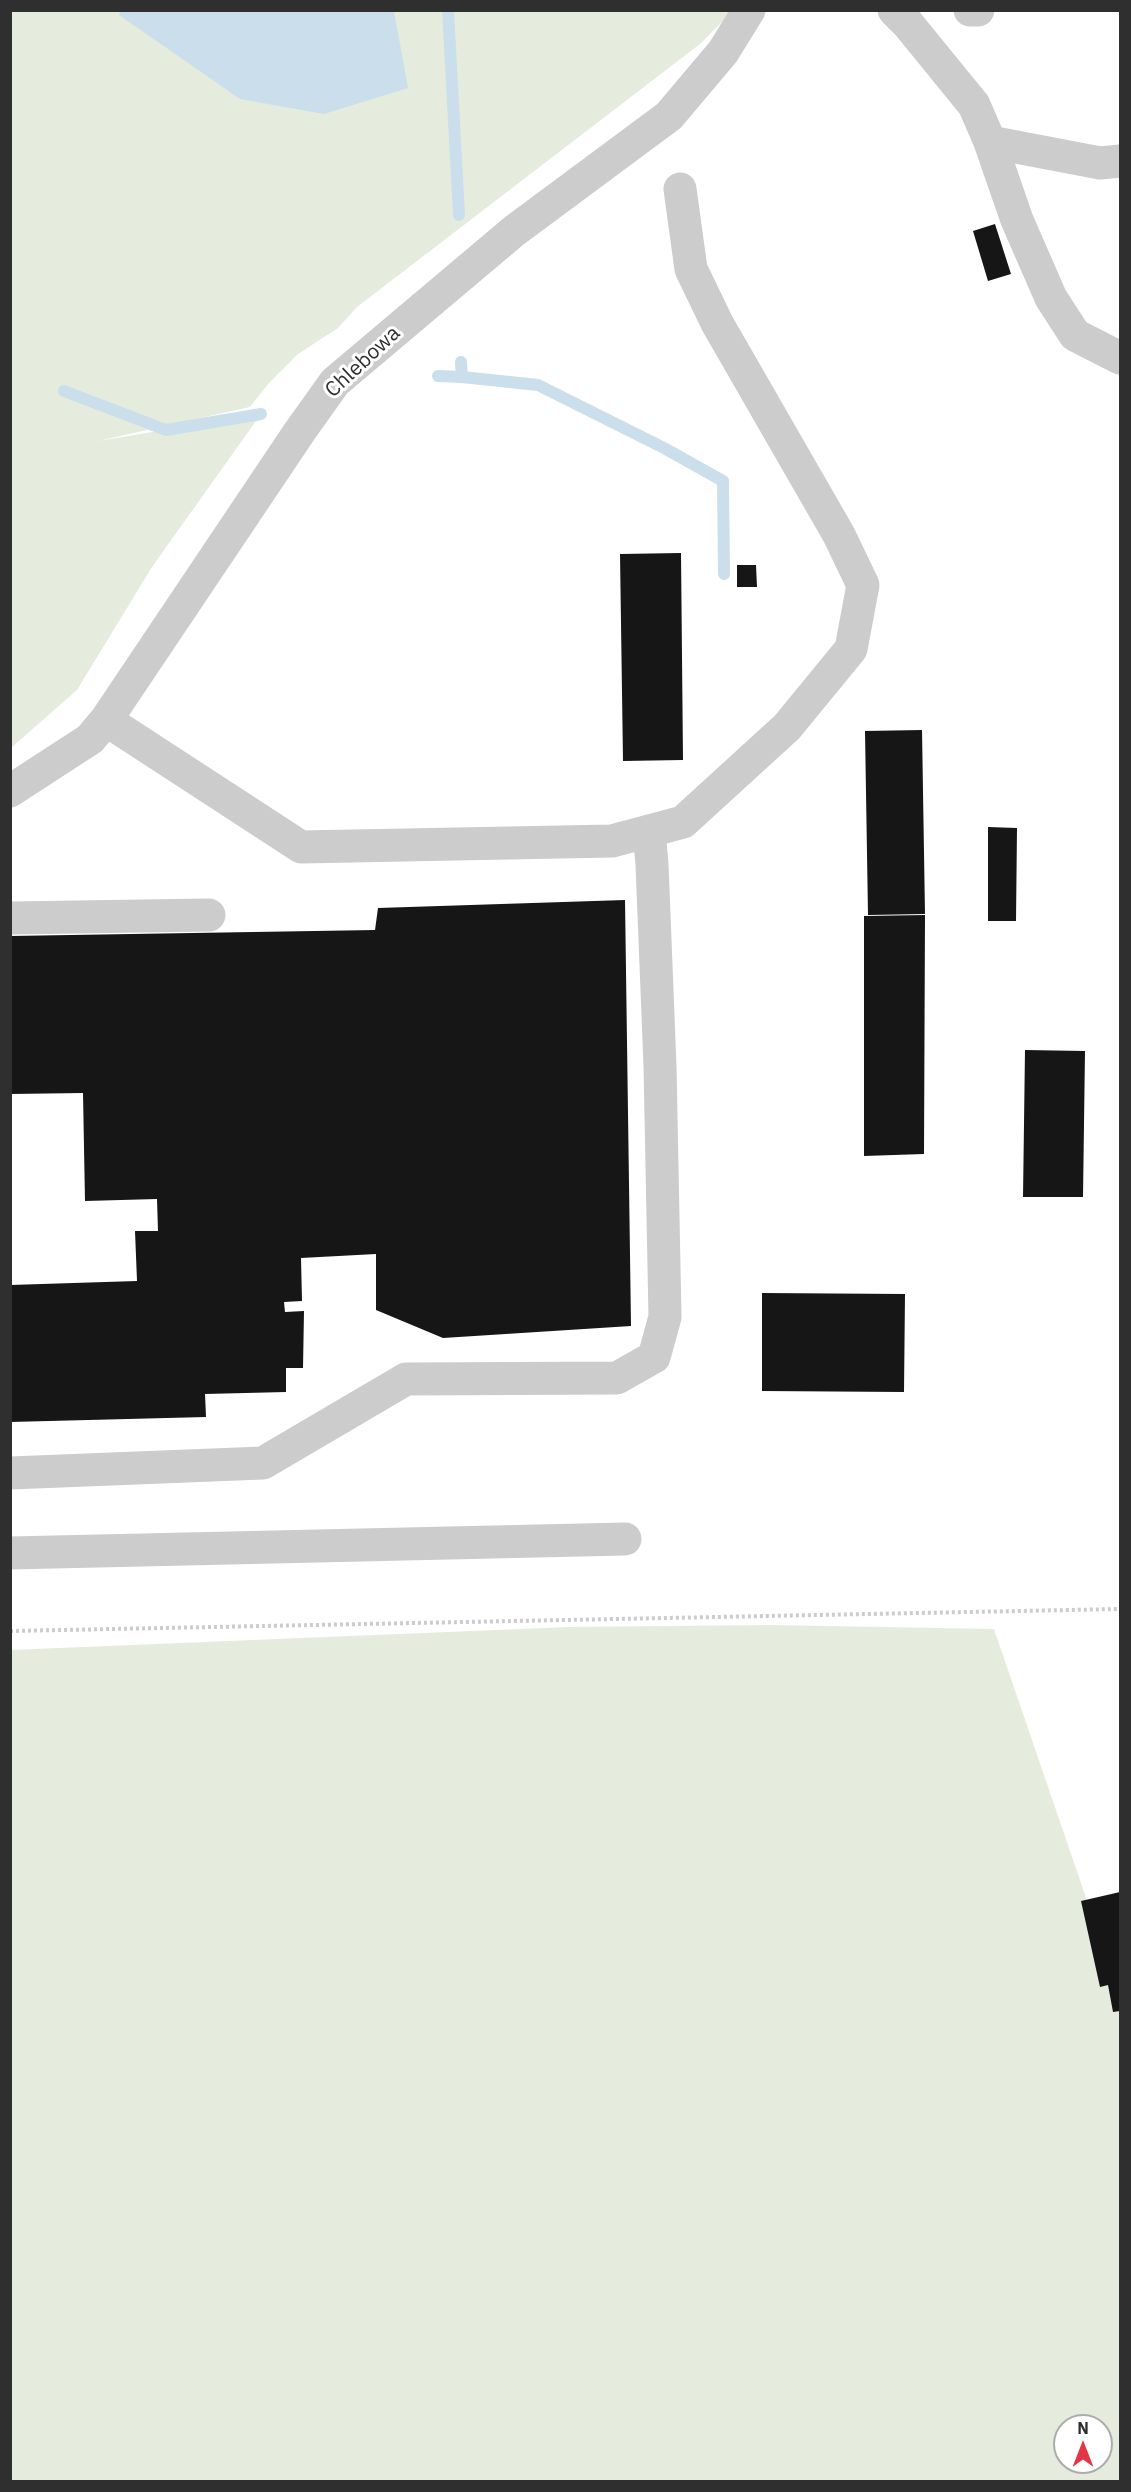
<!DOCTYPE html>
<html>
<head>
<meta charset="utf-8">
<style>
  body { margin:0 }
  #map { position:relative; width:1131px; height:2492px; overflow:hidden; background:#fff; font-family:"IBM Plex Sans",sans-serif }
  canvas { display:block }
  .frame { position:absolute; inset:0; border:12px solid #2f2f2f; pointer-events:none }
  .north { position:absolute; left:1053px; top:2414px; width:60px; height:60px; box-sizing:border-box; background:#fff; border:2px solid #acacac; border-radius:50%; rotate:0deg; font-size:16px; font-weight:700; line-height:24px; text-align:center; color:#2f2f2f }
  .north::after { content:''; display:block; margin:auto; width:21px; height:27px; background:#e03747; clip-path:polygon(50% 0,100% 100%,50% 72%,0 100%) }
</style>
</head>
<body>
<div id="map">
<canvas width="1131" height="2492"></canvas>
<div class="frame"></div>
<div class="north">N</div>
</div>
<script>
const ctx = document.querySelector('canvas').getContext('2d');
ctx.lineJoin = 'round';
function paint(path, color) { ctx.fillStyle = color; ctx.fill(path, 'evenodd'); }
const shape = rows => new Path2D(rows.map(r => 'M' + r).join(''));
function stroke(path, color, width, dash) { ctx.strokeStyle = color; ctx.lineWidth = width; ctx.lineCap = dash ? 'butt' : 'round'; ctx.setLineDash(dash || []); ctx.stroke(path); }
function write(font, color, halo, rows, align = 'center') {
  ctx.font = font + ' "IBM Plex Sans",sans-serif'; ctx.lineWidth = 6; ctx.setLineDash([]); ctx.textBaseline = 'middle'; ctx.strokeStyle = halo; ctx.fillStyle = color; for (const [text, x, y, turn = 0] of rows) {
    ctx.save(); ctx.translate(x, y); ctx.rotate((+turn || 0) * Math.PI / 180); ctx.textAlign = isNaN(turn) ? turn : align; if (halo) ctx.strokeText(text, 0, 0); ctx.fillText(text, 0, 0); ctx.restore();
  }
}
const green = shape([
  [11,11,733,11,700,44,357,307,338,328,298,354,269,383,250,407,98,441,261,414,152,567,77,690,11,748],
  [770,1625,994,1629,1120,1997,1120,2481,11,2481,10,1650,569,1627],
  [1065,2426,1101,2426,1101,2462,1065,2462]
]);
const water = shape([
  [120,11,394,11,408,88,324,114,240,99,119,15]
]);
const stream = shape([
  [448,10,459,215],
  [461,362,462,377,538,385,664,448,723,481,724,574],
  [438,376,462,377],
  [64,391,166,430,261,414]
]);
const building = shape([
  [995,224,1011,274,988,281,973,231],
  [681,553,683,760,623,761,620,554],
  [737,565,756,565,757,587,737,587],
  [922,730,925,914,868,915,865,731],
  [988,827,1017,828,1016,921,988,921],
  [625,900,631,1326,443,1338,376,1310,376,1254,301,1258,302,1301,284,1302,285,1312,304,1311,303,1368,286,1368,286,1392,205,1394,206,1417,10,1422,10,1285,137,1281,135,1231,158,1231,157,1199,85,1201,83,1093,10,1094,10,936,375,930,378,908],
  [925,915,924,1154,864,1156,864,916],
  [1025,1050,1085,1051,1083,1197,1023,1197],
  [762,1293,905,1294,904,1392,762,1391],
  [1120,1892,1120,2011,1113,2012,1108,1985,1100,1987,1081,1901]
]);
const path = shape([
  [10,1631,1120,1609]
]);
const minor = shape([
  [894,10,908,24,974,105,990,142,1017,220,1051,298,1075,335,1120,358],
  [970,10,978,10],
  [990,142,1100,163,1120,161],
  [106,720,301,847,612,841,683,822,787,727,851,649,863,585,839,535,717,323,691,269,680,189],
  [10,791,90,739,106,720,300,431,335,382,514,231,669,116,723,52,749,10],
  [10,918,209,915],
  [10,1473,263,1463,406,1379,617,1378,654,1357,665,1317,660,1066,652,864,649,831],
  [10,1553,625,1539]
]);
const streetNames = [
  ["Chlebowa",363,362,-43]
];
paint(green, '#e5ecdd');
paint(water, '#cadfeb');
stroke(stream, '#cadfeb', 12);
paint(building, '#161616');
stroke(path, '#ccc', 4, [3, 3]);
stroke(minor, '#ccc', 33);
write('21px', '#2f2f2f', '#fff', streetNames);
</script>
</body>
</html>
